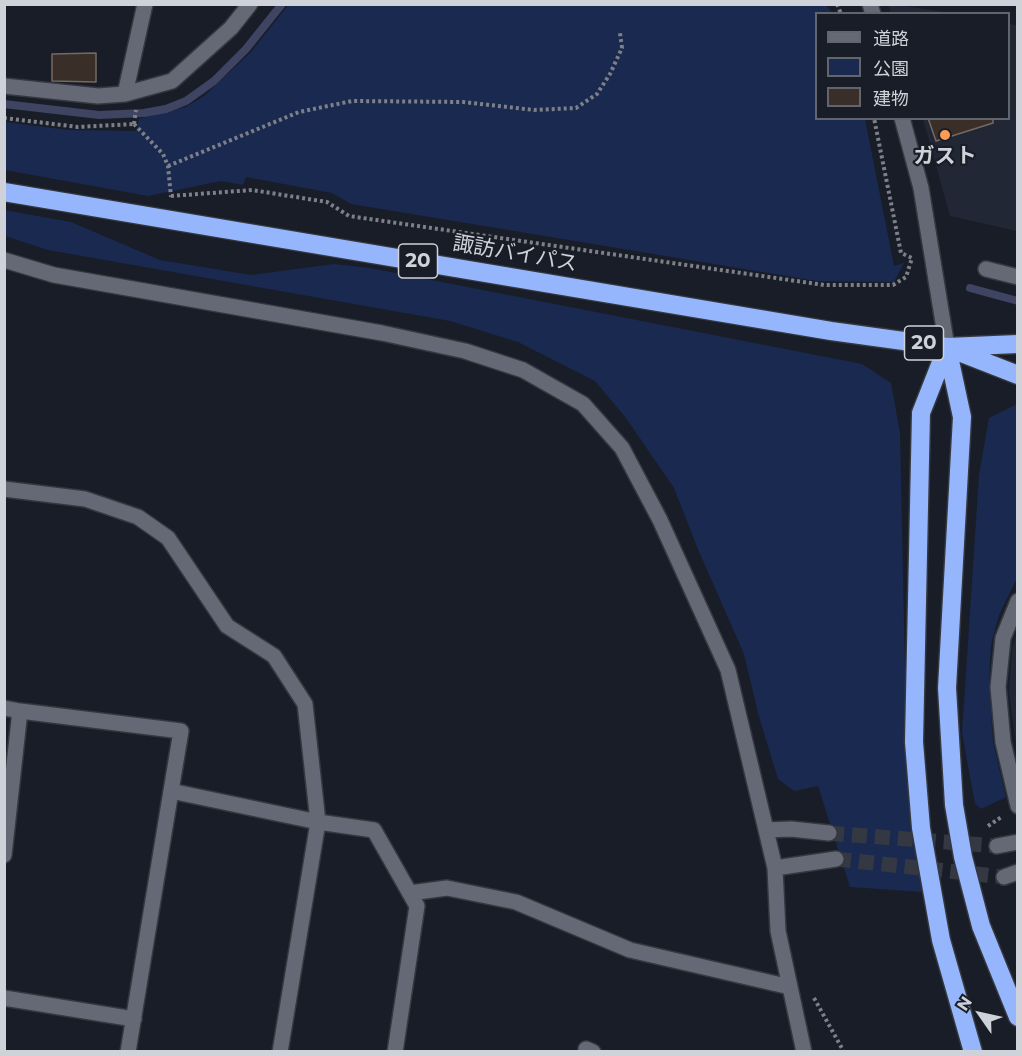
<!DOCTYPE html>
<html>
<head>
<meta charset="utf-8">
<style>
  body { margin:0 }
  #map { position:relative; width:1022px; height:1056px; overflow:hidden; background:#191d27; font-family:Montserrat,"Noto Sans JP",sans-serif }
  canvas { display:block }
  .frame { position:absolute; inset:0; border:6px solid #cfd2d8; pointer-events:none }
  .legend { position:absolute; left:815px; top:12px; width:195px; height:108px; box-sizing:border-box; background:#191d27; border:2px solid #62656e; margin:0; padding:8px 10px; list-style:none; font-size:18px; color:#cfd2d8 }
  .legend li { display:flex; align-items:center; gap:12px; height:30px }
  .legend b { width:30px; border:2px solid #62656e }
  .north { position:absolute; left:950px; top:984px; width:60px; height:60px; -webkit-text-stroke:4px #191d27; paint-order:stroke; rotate:304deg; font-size:16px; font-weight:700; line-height:24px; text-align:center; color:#cfd2d8 }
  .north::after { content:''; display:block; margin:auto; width:21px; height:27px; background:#cfd2d8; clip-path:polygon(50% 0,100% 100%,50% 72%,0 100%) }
</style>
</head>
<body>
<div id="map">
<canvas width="1022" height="1056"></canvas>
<div class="frame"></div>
<ul class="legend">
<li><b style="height:8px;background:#646975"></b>道路</li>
<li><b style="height:16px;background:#1a2950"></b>公園</li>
<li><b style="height:16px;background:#392e28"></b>建物</li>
</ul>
<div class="north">N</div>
</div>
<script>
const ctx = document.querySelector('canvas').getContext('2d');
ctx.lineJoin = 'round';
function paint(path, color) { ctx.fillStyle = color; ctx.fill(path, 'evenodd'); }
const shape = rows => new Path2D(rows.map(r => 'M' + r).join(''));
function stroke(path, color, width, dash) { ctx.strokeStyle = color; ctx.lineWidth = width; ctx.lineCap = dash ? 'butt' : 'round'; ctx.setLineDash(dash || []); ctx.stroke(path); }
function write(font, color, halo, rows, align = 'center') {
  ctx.font = font + ' Montserrat,"Noto Sans JP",sans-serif'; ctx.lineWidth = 4.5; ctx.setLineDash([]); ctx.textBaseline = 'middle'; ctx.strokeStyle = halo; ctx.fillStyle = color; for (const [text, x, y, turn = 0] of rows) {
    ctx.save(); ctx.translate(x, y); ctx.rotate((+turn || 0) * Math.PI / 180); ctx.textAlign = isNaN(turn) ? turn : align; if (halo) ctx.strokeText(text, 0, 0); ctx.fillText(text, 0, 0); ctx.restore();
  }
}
const built = shape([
  [888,5,899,5,950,13,891,13],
  [1009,24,1017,25,1017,231,950,216,923,119,1008,118],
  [1017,632,1017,752,1009,692,1012,648]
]);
const green = shape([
  [289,4,826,5,832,13,816,14,816,118,865,119,894,266,904,263,894,282,817,281,351,204,332,193,246,177,243,185,221,181,148,196,5,170,5,122,68,130,136,131,139,119,186,107,204,96,251,52],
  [4,210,71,222,160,260,251,275,334,264,370,268,862,364,891,383,900,433,907,765,923,892,850,887,818,786,794,791,778,779,758,713,744,654,697,547,674,488,626,418,595,381,518,342,450,321,48,250,5,236],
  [1017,404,1017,578,999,615,991,645,989,680,993,742,1006,797,981,809,975,804,962,733,979,475,989,418]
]);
const stream = shape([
  [4,104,99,115,144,113,166,109,186,101,214,81,246,49,282,4],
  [970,288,1018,301]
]);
const building = shape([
  [96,53,96,82,52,81,52,54,96,53],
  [928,118,993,118,993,123,936,141,928,118]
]);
const minorTunnel = shape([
  [829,833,997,846],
  [836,859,1004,877]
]);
const path = shape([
  [837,4,841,14],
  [4,118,78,127,134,124],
  [134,124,163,154,168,166,171,197],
  [134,124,136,110],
  [168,166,299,112,352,101,463,102,534,110,576,108,597,94,610,74,622,48,620,33],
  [171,196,252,190,327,202,349,216,824,285,893,285,906,277,912,258,901,253,874,118],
  [988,826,1003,816],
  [814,998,844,1052]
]);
const minor = shape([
  [870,4,873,14],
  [4,86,98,96,125,94,172,81,231,28,250,4],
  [125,94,145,4],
  [902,118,921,188,947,347],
  [4,260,54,275,382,333,465,351,523,370,583,404,622,448,660,520,728,670,775,868,778,931,804,1052],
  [986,269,1018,277],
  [4,489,85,499,138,517,168,538,227,626,274,656,305,704,318,822,280,1052],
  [1018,601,1003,638,998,687,1003,742,1018,806],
  [4,708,20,711,4,855],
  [20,711,181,731,171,791],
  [766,830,791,829,829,833],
  [997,846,1018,842],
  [775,868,836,859],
  [1004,877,1018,872],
  [410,893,447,888,516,902,630,950,790,987],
  [4,998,134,1019],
  [586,1049,593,1052],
  [128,1052,171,791,318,822,374,830,417,906,395,1052]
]);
const highway = shape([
  [4,192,831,331,947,347,1018,344],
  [947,347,921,413,914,742,921,828,941,940,973,1052],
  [947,347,962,417,947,688,954,805,963,857,981,926,1018,1017],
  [954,350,1018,375]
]);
const markers = [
  [945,135,6,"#fe9c57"]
];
const shields = [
  [418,261,39],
  [924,343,39]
];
const shieldNames = [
  ["20",418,261],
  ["20",924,343]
];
const poiNames = [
  ["ガスト",945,157]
];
const streetNames = [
  ["諏訪バイパス",515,254,10]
];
paint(built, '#212735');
paint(green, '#1a2950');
stroke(stream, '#3f4462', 8);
paint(building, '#392e28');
stroke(building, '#756962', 1.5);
stroke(minorTunnel, '#343842', 15, [15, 8]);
stroke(minor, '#35383f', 18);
stroke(highway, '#35383f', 21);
stroke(path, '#7d8088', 4, [3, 3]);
stroke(minor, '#646975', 15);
stroke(highway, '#95b5fc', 18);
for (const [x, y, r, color] of markers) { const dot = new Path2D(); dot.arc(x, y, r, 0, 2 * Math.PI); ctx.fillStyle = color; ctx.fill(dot); stroke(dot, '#191d27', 2); }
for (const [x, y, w] of shields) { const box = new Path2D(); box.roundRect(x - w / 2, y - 17, w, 34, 4.5); ctx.fillStyle = '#191d27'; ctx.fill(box); stroke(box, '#cfd2d8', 1.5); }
write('bold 20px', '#cfd2d8', null, shieldNames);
write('bold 21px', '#cfd2d8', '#191d27', poiNames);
write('21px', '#cfd2d8', '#191d27', streetNames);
</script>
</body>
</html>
